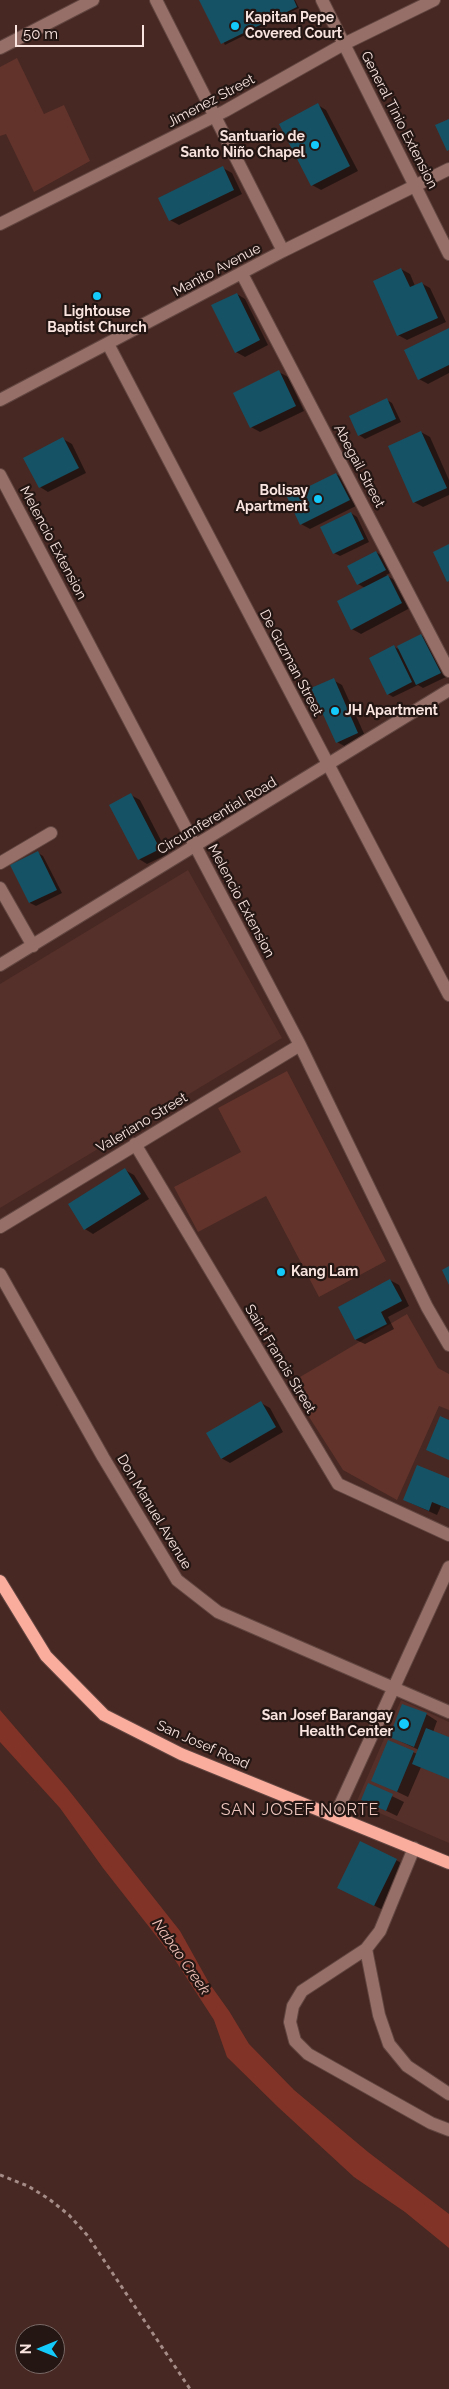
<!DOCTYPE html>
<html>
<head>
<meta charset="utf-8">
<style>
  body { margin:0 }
  #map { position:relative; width:449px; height:2389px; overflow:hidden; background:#472823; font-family:Raleway,sans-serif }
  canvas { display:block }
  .north { position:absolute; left:15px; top:2324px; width:50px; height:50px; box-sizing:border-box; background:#231613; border:1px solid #796865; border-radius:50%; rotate:270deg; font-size:14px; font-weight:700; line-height:20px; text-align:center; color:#f9e4e0 }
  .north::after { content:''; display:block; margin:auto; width:18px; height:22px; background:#13cafb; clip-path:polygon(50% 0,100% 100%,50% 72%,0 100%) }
  .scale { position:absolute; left:15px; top:25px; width:129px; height:22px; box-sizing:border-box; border:2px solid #f9e4e0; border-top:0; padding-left:6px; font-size:15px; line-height:18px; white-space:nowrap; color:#f9e4e0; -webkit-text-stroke:4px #231613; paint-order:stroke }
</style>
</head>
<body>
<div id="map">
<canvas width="449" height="2389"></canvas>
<div class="north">N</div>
<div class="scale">50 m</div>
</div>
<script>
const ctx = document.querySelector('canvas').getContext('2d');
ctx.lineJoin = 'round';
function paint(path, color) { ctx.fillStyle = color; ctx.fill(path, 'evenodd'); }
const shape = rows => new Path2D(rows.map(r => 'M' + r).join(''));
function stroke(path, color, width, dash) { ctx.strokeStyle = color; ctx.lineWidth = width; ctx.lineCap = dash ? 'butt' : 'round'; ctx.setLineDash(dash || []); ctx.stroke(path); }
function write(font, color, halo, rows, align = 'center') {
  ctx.font = font + ' Raleway,sans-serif'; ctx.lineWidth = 4.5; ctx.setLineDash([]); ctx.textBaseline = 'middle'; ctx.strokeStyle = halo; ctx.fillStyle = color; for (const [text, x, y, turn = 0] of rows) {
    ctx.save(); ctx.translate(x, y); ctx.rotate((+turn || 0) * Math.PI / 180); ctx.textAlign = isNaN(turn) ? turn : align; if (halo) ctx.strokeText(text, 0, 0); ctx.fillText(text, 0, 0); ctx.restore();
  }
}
const built = shape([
  [188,870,282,1038,0,1208,0,984],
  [401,1700,449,1722,449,1843,356,1803]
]);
const green = shape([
  [17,58,44,114,64,105,90,161,34,192,6,134,0,136,0,67],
  [287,1071,386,1261,319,1297,266,1196,198,1232,174,1187,241,1152,218,1108],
  [407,1314,438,1368,449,1374,449,1410,439,1406,397,1500,343,1470,288,1384]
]);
const water = shape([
  [0,1710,67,1788,180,1931,209,1983,229,2011,249,2044,294,2090,368,2152,449,2214,449,2248,405,2212,354,2177,278,2107,227,2057,214,2020,175,1960,103,1868,60,1808,0,1742]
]);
const shadow = shape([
  [200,0,295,0,299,8,225,45],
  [318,105,326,110,358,171,321,190,312,185,281,124],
  [223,168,232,173,242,194,179,225,170,220],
  [401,269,410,274,415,286,421,283,430,288,446,322,407,340,398,335],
  [237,294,245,299,268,345,245,357,236,352],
  [449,329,449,373,428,384,419,379],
  [279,372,288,377,304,411,260,432,251,427],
  [387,400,392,403,401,422,365,439,359,435],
  [421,432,430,437,449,480,449,495,423,507,414,502],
  [63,439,72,444,86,473,48,492,40,487],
  [336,474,345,479,358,505,310,529,301,524],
  [351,513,357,517,369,542,340,556,334,553],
  [376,552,382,556,390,573,386,575,396,581,410,608,361,634,352,629,365,588,358,584],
  [421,635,427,638,446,677,423,688,418,685,393,697,388,694,394,647,401,650],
  [333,680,342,685,366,738,346,747,337,742],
  [131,795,140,800,168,854,147,864,139,859],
  [38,853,43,856,62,893,36,906,30,903,12,866],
  [125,1170,134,1175,149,1199,93,1234,85,1229],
  [390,1280,399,1285,409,1306,388,1317,394,1329,365,1344,356,1340,339,1307],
  [261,1403,270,1408,283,1432,230,1463,221,1458],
  [449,1480,449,1509,441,1506,437,1515,404,1500],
  [426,1714,437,1721,433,1732,449,1739,449,1778,421,1767,408,1797,373,1780,413,1752,417,1754,419,1750,391,1737],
  [369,1785,404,1802,397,1816,362,1799],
  [396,1860,405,1865,383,1910,347,1892]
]);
const building = shape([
  [199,0,294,0,297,7,221,44],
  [318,103,350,166,311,186,279,124],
  [449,119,449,150,447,151,435,125],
  [223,166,234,190,169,221,158,198],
  [401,268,410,287,422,282,438,318,397,336,373,281],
  [237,293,260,340,235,353,211,305],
  [449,328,449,365,418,380,404,350],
  [279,370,296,406,250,428,233,393],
  [387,398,396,419,358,436,349,416],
  [421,431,447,488,413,503,388,446],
  [63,437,79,468,39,488,23,458],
  [336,473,350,500,300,525,287,497],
  [351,512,364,539,333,554,320,527],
  [449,544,449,581,447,582,433,552],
  [376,551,386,570,357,585,347,566],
  [388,575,402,603,351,630,337,601],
  [421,634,441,673,416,685,397,646],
  [394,645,412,682,387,695,369,658],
  [334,678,358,733,336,743,311,688],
  [131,793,160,849,138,860,109,805],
  [38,851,57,890,29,903,10,865],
  [125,1168,141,1194,84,1230,68,1204],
  [449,1266,449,1285,442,1270],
  [390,1279,402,1301,381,1312,387,1324,355,1340,338,1307],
  [261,1401,276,1427,221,1459,206,1433],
  [440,1416,449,1420,449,1460,426,1450],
  [417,1465,449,1478,449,1509,432,1502,429,1511,403,1500],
  [402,1704,427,1713,414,1747,389,1737],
  [426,1728,449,1737,449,1779,412,1764],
  [388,1740,414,1751,397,1792,371,1781],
  [368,1783,393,1794,386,1811,361,1800],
  [360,1841,397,1859,374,1906,337,1888]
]);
const path = shape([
  [0,2175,28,2186,49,2199,69,2215,87,2235,190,2389]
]);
const minor = shape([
  [156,0,283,251],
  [322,0,449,254],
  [0,48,93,0],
  [0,224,225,111,344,44,434,0],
  [242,274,449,671],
  [108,344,449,995],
  [0,400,283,251,449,169],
  [0,475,300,1045,427,1307,449,1345],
  [0,863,51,833],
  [0,888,33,946],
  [0,965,449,690],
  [135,1144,338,1484,449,1535],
  [0,1227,300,1045],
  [0,1274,103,1457,177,1580,218,1612,449,1712],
  [335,1816,449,1567],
  [414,1848,380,1931,366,1949,302,1991,293,2006,290,2022,295,2041,308,2054,431,2123,449,2130],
  [366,1949,379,2015,389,2044,407,2066,449,2094]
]);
const major = shape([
  [0,1581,46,1656,104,1715,181,1754,449,1863]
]);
const markers = [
  [235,26,5,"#13cafb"],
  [315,145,5,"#13cafb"],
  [97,296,5,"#13cafb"],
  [318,499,5,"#13cafb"],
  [335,711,5,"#13cafb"],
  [281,1272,5,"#13cafb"],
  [404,1724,6,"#13cafb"]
];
const poiNames = [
  ["Kapitan Pepe",245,18],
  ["Covered Court",245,34],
  ["Santuario de",305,137,"right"],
  ["Santo Niño Chapel",305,153,"right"],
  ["Lightouse",97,312,"center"],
  ["Baptist Church",97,328,"center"],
  ["Bolisay",308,491,"right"],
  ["Apartment",308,507,"right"],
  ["JH Apartment",345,711],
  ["Kang Lam",291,1272],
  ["San Josef Barangay",393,1716,"right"],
  ["Health Center",393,1732,"right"]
];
const streetNames = [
  ["Jimenez Street",211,101,-28],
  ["General Tinio Extension",399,120,63],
  ["Manito Avenue",217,270,-28],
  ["Abegail Street",359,466,62],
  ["Melencio Extension",53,543,62],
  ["De Guzman Street",291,663,62],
  ["Circumferential Road",217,816,-31],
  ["Melencio Extension",241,901,62],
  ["Valeriano Street",142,1123,-31],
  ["Saint Francis Street",280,1359,59],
  ["Don Manuel Avenue",154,1512,59],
  ["San Josef Road",203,1745,24]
];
const waterNames = [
  ["Nabao Creek",181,1957,55]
];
const quarterNames = [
  ["SAN JOSEF NORTE",300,1810]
];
paint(built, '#552f29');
paint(green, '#61332b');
paint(water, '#823327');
paint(shadow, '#0007');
paint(building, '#165265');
stroke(minor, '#634641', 14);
stroke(major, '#634641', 14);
stroke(path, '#a58c87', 3, [4, 4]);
stroke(minor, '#967068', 12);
stroke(major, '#faac9d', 12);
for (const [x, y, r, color] of markers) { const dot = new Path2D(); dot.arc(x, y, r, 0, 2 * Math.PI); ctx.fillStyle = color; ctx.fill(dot); stroke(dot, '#231613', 2); }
write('bold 14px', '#f9e4e0', '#231613', poiNames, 'left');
write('14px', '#f9e4e0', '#231613', streetNames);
write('italic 15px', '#f0c0b7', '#231613', waterNames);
ctx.letterSpacing = '1px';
write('16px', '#efc7bf', '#231613', quarterNames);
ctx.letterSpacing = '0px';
</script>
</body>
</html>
